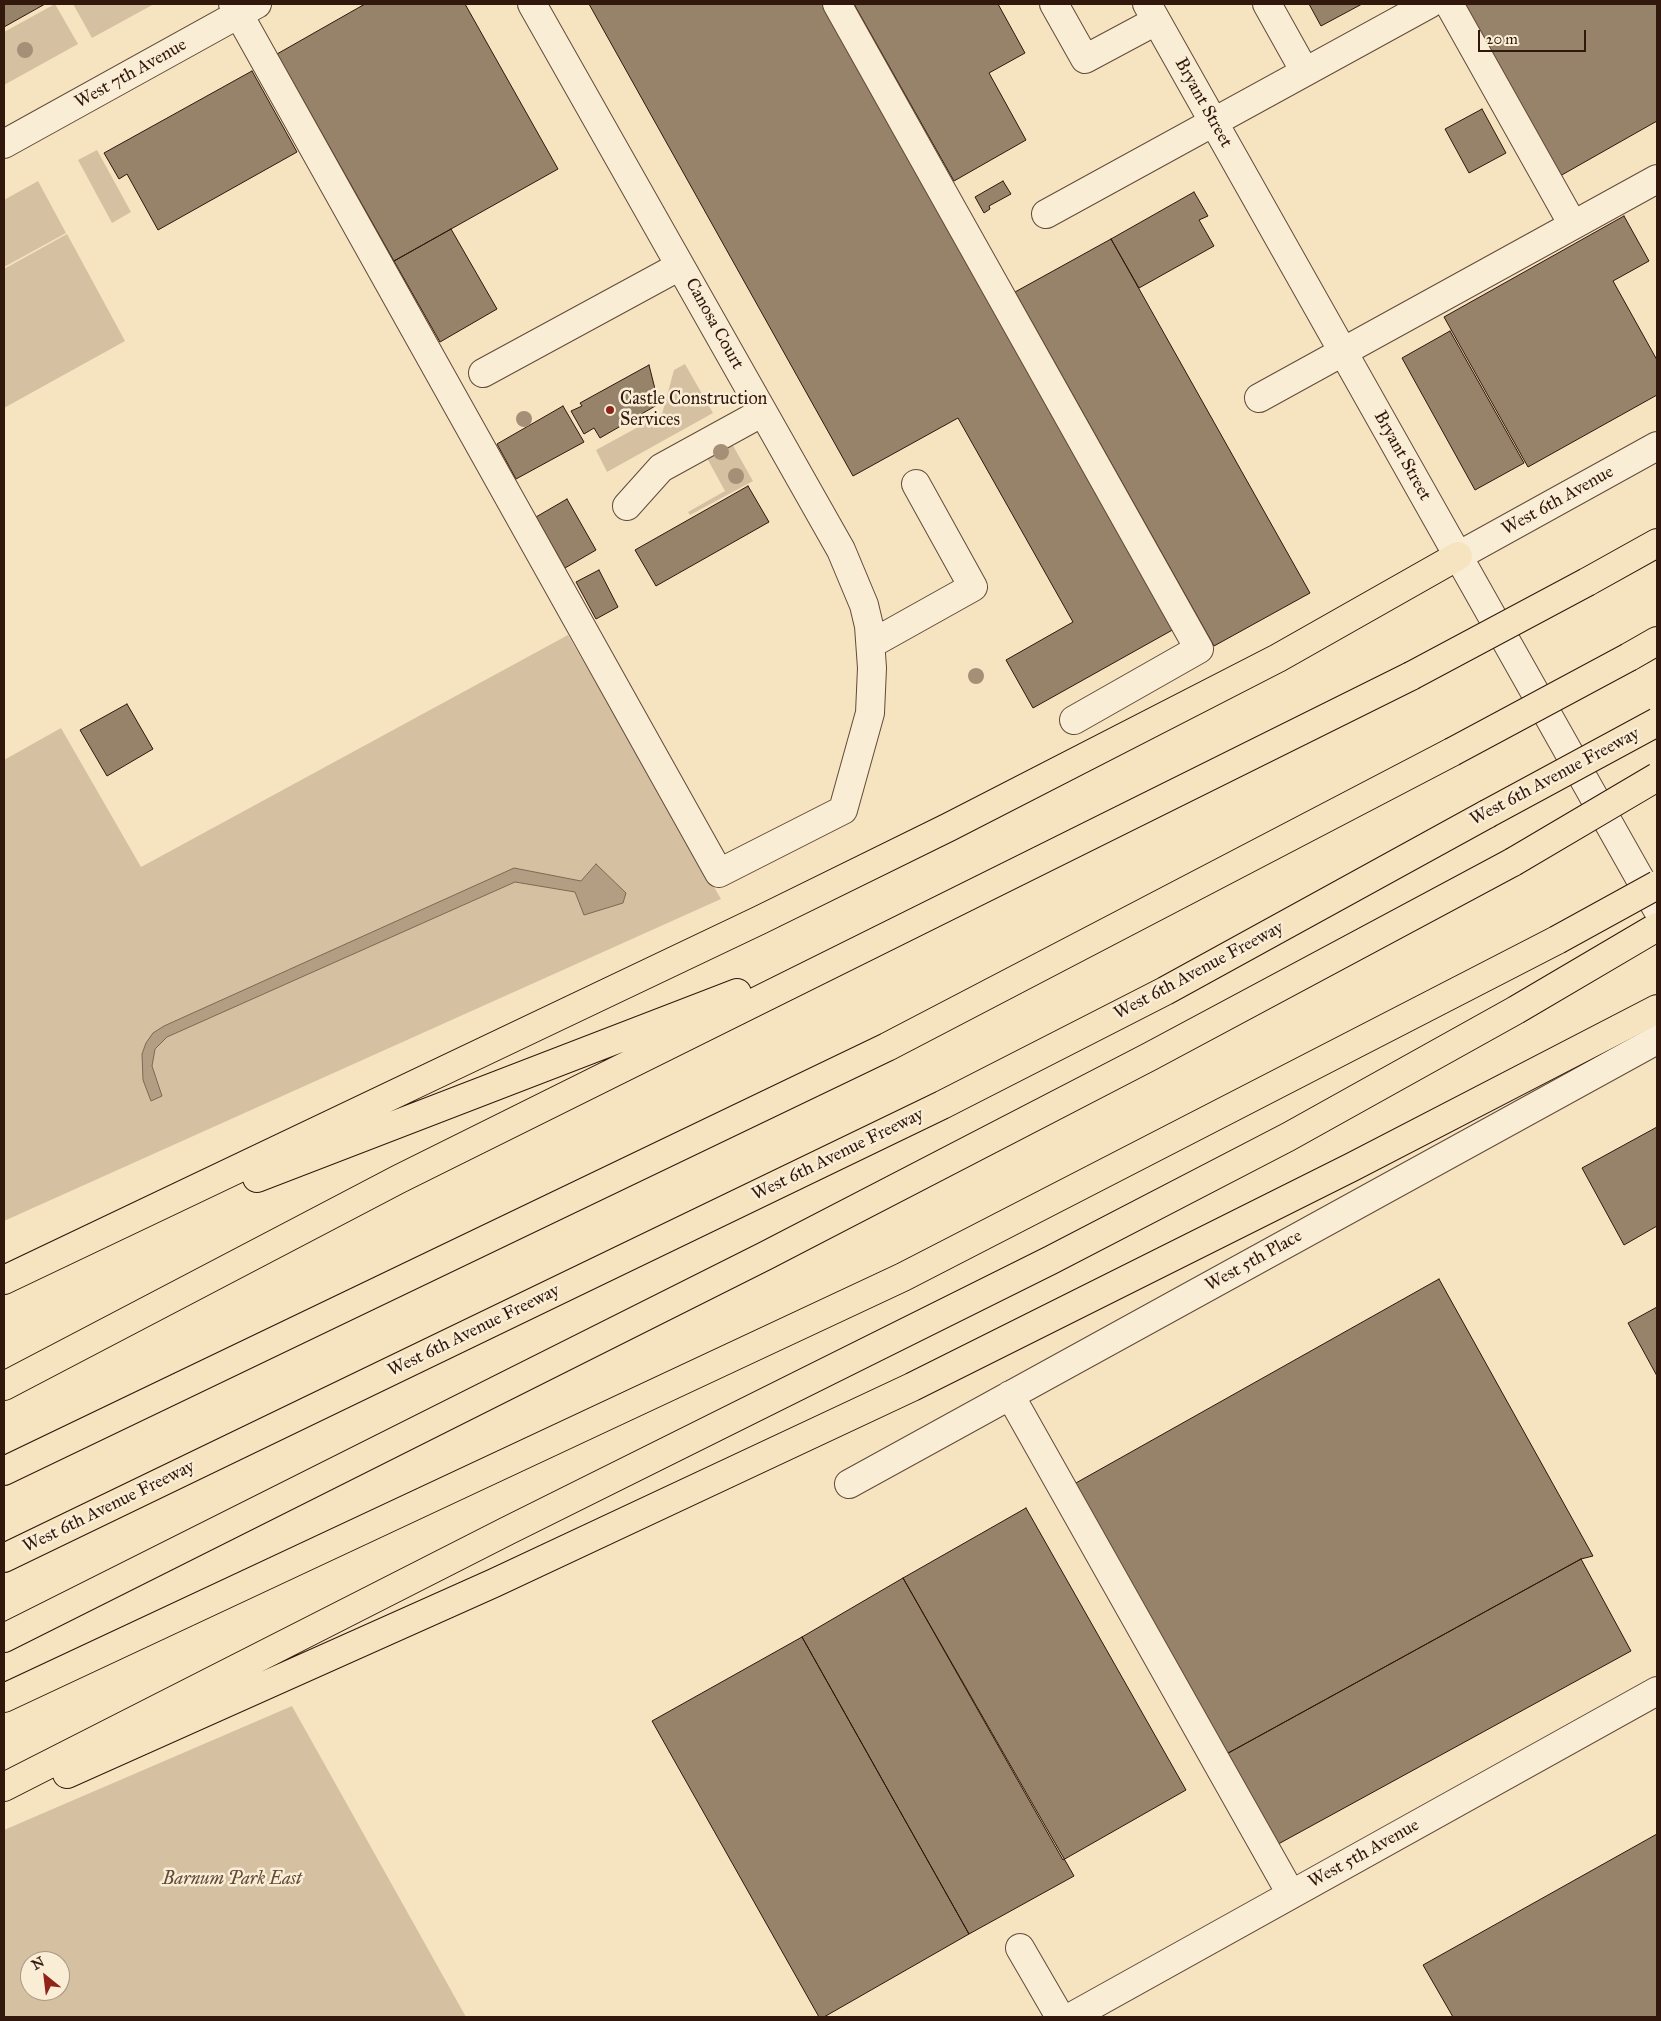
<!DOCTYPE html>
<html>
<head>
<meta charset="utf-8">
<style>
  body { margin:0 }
  #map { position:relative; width:1661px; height:2021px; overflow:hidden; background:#f6e4c0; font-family:"IM FELL Great Primer",serif }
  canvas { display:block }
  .frame { position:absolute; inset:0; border:5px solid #31170c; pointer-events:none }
  .north { position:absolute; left:20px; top:1951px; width:50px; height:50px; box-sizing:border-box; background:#f9edd6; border:1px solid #a99785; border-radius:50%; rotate:331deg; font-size:14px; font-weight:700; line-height:20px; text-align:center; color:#31170c }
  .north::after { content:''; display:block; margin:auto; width:18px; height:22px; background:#8f2418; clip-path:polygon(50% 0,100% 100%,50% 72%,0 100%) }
  .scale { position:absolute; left:1478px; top:30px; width:108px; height:22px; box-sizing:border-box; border:2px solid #31170c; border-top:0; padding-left:6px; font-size:15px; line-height:18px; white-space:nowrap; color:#31170c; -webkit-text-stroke:4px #f9edd6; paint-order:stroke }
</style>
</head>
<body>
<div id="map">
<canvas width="1661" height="2021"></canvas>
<div class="frame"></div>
<div class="north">N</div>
<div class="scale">20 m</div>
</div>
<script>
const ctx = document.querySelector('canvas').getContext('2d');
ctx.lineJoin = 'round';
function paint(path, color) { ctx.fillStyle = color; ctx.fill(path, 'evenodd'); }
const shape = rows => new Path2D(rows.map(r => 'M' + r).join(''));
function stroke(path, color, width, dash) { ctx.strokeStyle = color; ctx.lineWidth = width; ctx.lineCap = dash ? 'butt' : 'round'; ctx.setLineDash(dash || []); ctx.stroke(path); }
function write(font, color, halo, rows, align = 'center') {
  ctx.font = font + ' "IM FELL Great Primer",serif'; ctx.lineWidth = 5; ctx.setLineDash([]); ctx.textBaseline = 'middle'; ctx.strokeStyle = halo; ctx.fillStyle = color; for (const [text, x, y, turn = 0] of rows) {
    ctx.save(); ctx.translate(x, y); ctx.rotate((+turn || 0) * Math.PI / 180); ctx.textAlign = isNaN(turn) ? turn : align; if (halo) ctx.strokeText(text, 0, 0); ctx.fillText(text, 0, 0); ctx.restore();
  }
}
const green = shape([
  [55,4,78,44,4,85,4,32],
  [73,4,154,4,92,38],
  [97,150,131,212,112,223,78,160],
  [38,181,66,233,4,267,4,200],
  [67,234,125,341,4,408,4,269],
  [685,364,713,413,607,472,596,450,662,414,674,370],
  [727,435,753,481,690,515,688,512,725,491,702,449],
  [568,635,721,899,4,1221,4,760,61,728,141,867],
  [292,1706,466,2017,4,2017,4,1830],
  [30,1961,60,1961,60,1991,30,1991]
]);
const water = shape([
  [596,864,626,893,623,903,584,915,575,892,515,882,167,1037,155,1049,152,1066,162,1096,151,1101,143,1080,142,1054,146,1043,153,1033,164,1026,514,868,581,881,596,864]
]);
const building = shape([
  [4,4,45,4,4,27,4,4],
  [365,4,465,4,558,169,394,261,277,54,365,4],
  [589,4,826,4,1176,628,1033,708,1006,660,1073,622,958,418,853,476,589,4],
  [854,4,998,4,1025,53,989,73,1026,140,954,181,854,4],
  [1309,4,1362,4,1321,26,1309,4],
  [1464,4,1657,4,1657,121,1560,176,1464,4],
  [252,71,297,152,158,230,127,174,119,179,104,153,252,71],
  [1482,109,1506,153,1469,173,1445,129,1482,109],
  [1003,181,1011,194,989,206,990,209,984,213,975,197,1003,181],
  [1194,192,1208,216,1199,220,1214,246,1139,288,1111,239,1194,192],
  [1624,216,1649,261,1613,281,1657,360,1657,395,1528,467,1444,317,1624,216],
  [451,229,497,309,440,342,394,261,451,229],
  [1111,239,1310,593,1214,646,1015,292,1111,239],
  [1450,331,1524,463,1475,490,1402,358,1450,331],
  [649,365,656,393,652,395,657,405,600,438,594,428,584,434,571,411,582,406,580,403,649,365],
  [563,406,584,442,516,479,497,444,563,406],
  [748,486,769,522,656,586,635,550,748,486],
  [567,499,596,550,565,568,536,517,567,499],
  [599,570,618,607,596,619,576,582,599,570],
  [127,704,153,749,107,776,80,730,127,704],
  [1657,1127,1657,1226,1624,1245,1582,1168,1657,1127],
  [1439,1279,1593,1556,1581,1559,1221,1757,1067,1488,1439,1279],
  [1657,1307,1657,1376,1628,1323,1657,1307],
  [1026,1508,1186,1790,1063,1860,903,1578,1026,1508],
  [1581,1559,1631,1651,1271,1848,1221,1757,1581,1559],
  [903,1578,1074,1876,969,1934,802,1637,903,1578],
  [802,1637,969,1934,824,2017,819,2017,652,1721,802,1637],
  [1657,1834,1657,2017,1453,2017,1423,1965,1657,1834]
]);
const minor = shape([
  [233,4,719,873,843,810,870,713,872,668,869,626,864,605,841,550,532,4],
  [837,4,1199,649,1074,720],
  [1054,4,1085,59,1156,21],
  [1147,4,1657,909],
  [1267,4,1305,72],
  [1449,4,1573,225],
  [4,144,257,4],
  [1046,214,1429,4],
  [483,373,680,266],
  [1259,398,1657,179],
  [627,506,661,468,763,412],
  [1458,556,1657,446],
  [871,644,973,587,916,484],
  [1010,1395,1291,1894],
  [849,1484,1653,1042,1657,1037],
  [1020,1948,1060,2017],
  [1071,2017,1657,1691]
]);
const highway = shape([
  [1587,582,1657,543],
  [1629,657,1657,641],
  [257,1178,737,993],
  [4,1280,760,920,949,827,1278,658,1458,556],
  [4,1386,399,1179,1411,676],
  [4,1471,887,1047,1452,752],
  [4,1558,942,1105,1165,991,1487,814],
  [4,1638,765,1256,1149,1057,1513,862],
  [4,1698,903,1277,1557,940],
  [67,1774,494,1583,912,1387,1352,1167,1657,1009],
  [4,1787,507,1531,1051,1260,1288,1137,1516,1010,1657,927]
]);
const highwayBridge = shape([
  [1411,676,1587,582],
  [1452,752,1629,657],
  [1487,814,1657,722],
  [1513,862,1657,777],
  [1557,940,1657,885]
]);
const trees = [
  [25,50],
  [524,419],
  [721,452],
  [736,476],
  [976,676]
];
const markers = [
  [610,410,5,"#8f2418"]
];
const streetNames = [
  ["West 7th Avenue",131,74,-29],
  ["Bryant Street",1203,103,61],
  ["Canosa Court",714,324,61],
  ["Bryant Street",1402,456,61],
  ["West 6th Avenue",1558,501,-29],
  ["West 6th Avenue Freeway",1555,777,-28],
  ["West 6th Avenue Freeway",1199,971,-28],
  ["West 6th Avenue Freeway",838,1155,-26],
  ["West 5th Place",1254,1261,-29],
  ["West 6th Avenue Freeway",474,1331,-26],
  ["West 6th Avenue Freeway",109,1507,-26],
  ["West 5th Avenue",1364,1854,-29]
];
const poiNames = [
  ["Castle Construction",620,400],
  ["Services",620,421]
];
const parkNames = [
  ["Barnum Park East",232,1880]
];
paint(green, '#d5c1a1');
paint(water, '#b39e83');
stroke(water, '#7f6853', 1);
paint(building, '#97826a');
stroke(building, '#31170c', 1);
stroke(minor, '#624a39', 30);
stroke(highway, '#31170c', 30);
stroke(minor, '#f9edd6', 28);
stroke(highway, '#f6e4c0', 28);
stroke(highwayBridge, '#31170c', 30, []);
stroke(highwayBridge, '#f6e4c0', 28);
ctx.fillStyle = '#a58f76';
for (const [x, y] of trees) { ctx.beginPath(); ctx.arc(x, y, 8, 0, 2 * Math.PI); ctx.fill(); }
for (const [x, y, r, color] of markers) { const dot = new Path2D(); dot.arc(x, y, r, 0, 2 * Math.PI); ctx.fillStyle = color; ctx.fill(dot); stroke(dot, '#f9edd6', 2); }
write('18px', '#31170c', '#f9edd6', streetNames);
write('18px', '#31170c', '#f9edd6', poiNames, 'left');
write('italic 18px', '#624a39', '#f9edd6', parkNames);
</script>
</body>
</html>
